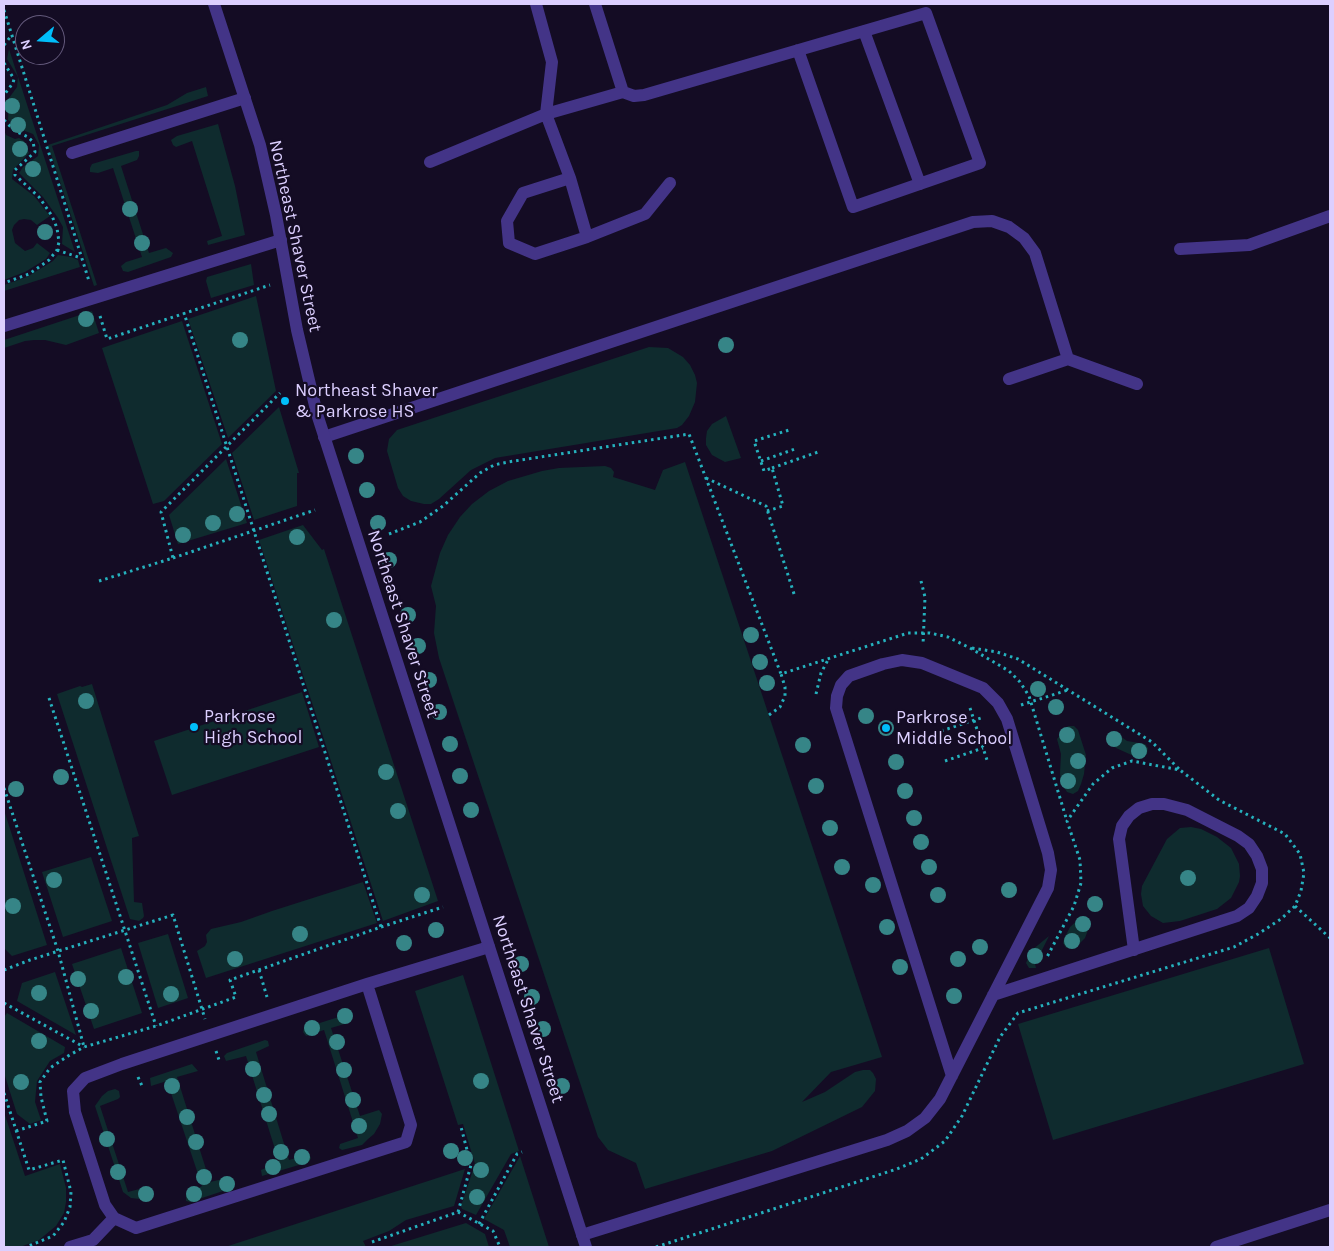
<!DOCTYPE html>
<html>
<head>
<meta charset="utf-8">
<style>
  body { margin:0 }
  #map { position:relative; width:1334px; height:1251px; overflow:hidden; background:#140c24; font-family:Karla,sans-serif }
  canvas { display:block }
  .frame { position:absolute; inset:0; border:5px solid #dccfff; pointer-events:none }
  .north { position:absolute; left:15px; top:15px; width:50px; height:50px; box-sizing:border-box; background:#140c24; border:1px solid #645a7c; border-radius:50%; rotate:252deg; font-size:14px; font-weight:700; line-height:20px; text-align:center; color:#dccfff }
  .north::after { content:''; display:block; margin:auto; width:18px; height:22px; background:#00befa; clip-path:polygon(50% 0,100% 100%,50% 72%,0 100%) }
</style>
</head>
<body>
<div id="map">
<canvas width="1334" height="1251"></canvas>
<div class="frame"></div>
<div class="north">N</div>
</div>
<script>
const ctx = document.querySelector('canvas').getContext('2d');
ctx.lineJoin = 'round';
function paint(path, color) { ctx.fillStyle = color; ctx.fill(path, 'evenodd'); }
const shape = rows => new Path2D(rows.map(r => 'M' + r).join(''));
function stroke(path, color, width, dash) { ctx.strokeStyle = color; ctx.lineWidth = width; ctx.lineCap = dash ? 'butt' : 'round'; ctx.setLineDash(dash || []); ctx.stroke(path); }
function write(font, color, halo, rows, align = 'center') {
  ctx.font = font + ' Karla,sans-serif'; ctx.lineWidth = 4.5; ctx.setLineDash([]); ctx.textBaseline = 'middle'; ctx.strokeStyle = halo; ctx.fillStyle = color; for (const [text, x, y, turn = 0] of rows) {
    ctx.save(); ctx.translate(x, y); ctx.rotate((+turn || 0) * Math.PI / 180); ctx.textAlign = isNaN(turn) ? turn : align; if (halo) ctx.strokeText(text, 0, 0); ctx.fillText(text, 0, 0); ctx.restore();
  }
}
const green = shape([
  [9,49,75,252,62,244,63,227,58,218,43,197,19,173,23,167,38,156,39,145,33,134,25,131,8,120,9,98,17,87,18,77,7,59],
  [206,87,208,96,52,146,97,285,94,286,48,145,167,105,187,93],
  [218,124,235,186,245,235,208,245,207,241,222,236,192,141,176,147,173,145,171,140,177,136],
  [4,130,6,135,15,139,19,138,24,141,29,153,13,170,12,179,34,196,50,216,37,225,31,220,24,219,19,220,14,225,12,230,15,243,25,251,33,248,37,243,50,253,46,259,25,272,4,280],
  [136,151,139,151,139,156,137,160,121,166,149,253,166,248,173,253,171,257,128,272,123,271,121,266,126,262,142,257,113,168,98,173,90,172,90,168,92,164],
  [58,255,71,257,78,260,80,267,4,291,4,285,27,277,53,261],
  [251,264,254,285,211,298,206,281,207,277],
  [256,296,276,391,228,438,188,319],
  [92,311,99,333,66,345,45,340,34,340,25,341,4,348,4,340],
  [182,321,222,444,164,501,153,504,102,348],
  [649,347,668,348,683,357,690,365,695,375,697,383,695,402,689,416,682,425,677,428,495,458,471,470,439,499,431,504,424,504,411,501,403,496,398,488,387,451,389,439,397,430],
  [279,407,299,473,297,473,297,506,254,520,232,453],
  [726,416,741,458,725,462,712,455,706,445,706,438,707,431,712,424],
  [226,459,247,523,178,544,169,515],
  [685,462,882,1057,831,1072,802,1102,825,1092,855,1072,863,1070,870,1070,873,1073,876,1079,875,1091,862,1107,772,1151,645,1189,636,1163,608,1150,598,1137,439,658,434,633,436,606,431,586,440,553,448,535,460,517,472,504,489,491,508,481,542,471,559,468,605,466,611,468,614,472,613,477,655,490,663,470],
  [303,525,322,550,324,549,438,901,383,921,259,540],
  [92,684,139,836,132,838,134,902,142,903,144,916,143,918,139,921,130,919,57,694,80,686,82,687],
  [302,692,319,747,172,795,154,741],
  [1068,726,1074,726,1078,730,1086,755,1084,774,1081,784,1078,791,1073,794,1067,792,1061,782,1060,773,1061,754,1057,739],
  [1115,732,1127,741,1145,744,1148,748,1147,754,1143,757,1136,757,1116,748,1108,741,1107,737,1109,733],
  [4,810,47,945,12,956,4,948],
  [1191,827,1201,829,1217,837,1231,848,1239,864,1240,876,1239,882,1231,898,1217,909,1180,921,1163,923,1151,916,1143,906,1141,894,1142,886,1167,839,1180,828],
  [91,857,112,921,63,937,42,872],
  [363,882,377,923,206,978,197,951,205,946,207,942,206,935,211,929,241,922,272,911],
  [1081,917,1086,918,1088,924,1088,930,1085,938,1077,946,1066,948,1063,943,1064,939,1070,927],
  [168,934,188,998,158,1008,138,943],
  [1049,936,1035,964,1036,968,1029,968,1026,963,1032,950],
  [121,948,142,1013,94,1029,72,964],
  [1269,948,1304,1064,1053,1140,1018,1024],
  [55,972,76,1035,17,1001,22,983],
  [463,975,519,1151,511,1154,476,1215,462,1209,461,1206,475,1164,463,1124,458,1125,415,991],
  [7,1013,65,1047,64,1053,50,1061,37,1081,35,1102,41,1120,30,1124,17,1114,4,1073,4,1017],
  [348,1014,351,1016,351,1020,348,1023,331,1028,360,1116,379,1110,382,1114,380,1124,374,1134,368,1139,362,1145,342,1150,339,1148,340,1144,358,1138,324,1030,306,1036,303,1032,304,1028],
  [265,1040,268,1041,269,1046,256,1052,289,1160,309,1154,311,1158,309,1162,262,1176,261,1170,279,1162,246,1056,226,1061,224,1056,227,1053],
  [192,1064,198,1071,177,1077,210,1182,231,1177,235,1183,226,1190,190,1202,186,1201,186,1195,202,1186,167,1081,151,1086,150,1078],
  [115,1089,119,1091,120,1097,118,1099,100,1106,128,1192,147,1187,150,1189,152,1194,148,1200,131,1198,123,1192,95,1106,102,1096,108,1091],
  [4,1112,25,1176,60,1164,66,1188,66,1202,64,1213,56,1226,39,1240,20,1247,4,1247],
  [520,1156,549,1247,510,1247,504,1230,484,1219],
  [465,1169,454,1206,406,1220,389,1231,363,1241,366,1247,225,1247],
  [466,1223,485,1234,489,1247,388,1247]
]);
const path = shape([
  [4,10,89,281],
  [4,45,11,36],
  [4,63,14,79,13,83,4,95],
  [4,120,15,131,28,137,33,142,35,152,15,170,15,175,39,197,52,216,57,228,59,242,57,250,49,260,29,274,4,283],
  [57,250,81,258],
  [100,316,107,339,270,285],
  [761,461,795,449],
  [772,468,818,452],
  [706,478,766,506,795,597],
  [767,511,783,506,772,468,764,471,754,441,789,430],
  [389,534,420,522,443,506,480,473,494,465,508,462,689,434,781,674,908,633,930,633,948,637,970,648,1009,671,1020,682,1029,696,1067,821],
  [173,558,315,510],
  [99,581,173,558,161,512,280,393],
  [921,581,925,597,923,645],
  [972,648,997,652,1018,659,1152,742,1179,769],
  [816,694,821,673,829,658],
  [49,698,156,1026],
  [1021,705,1068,690],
  [970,708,987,760],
  [769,715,780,707,785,696,785,687,781,674],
  [935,733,984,717],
  [945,761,983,748],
  [4,788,58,951,84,1047],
  [1295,906,1330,938],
  [381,927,443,907],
  [4,970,30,960,173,915,205,1019],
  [259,970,267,997],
  [4,1003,84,1047],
  [216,1051,219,1060],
  [138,1077,142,1086],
  [4,1093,29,1170,63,1160,71,1192,70,1207,64,1222,53,1236,26,1247],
  [16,1131,47,1121,41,1097,40,1082,50,1068,68,1056,84,1047,156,1026,236,997,230,980,381,927,184,313],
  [458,1212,471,1165,461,1127],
  [479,1224,517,1154,522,1152],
  [372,1242,458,1212,493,1231,500,1247],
  [656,1247,897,1169,921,1159,945,1141,962,1116,1000,1037,1018,1013,1234,947,1258,934,1281,919,1295,906,1301,891,1304,873,1300,854,1285,834,1219,800,1180,770,1132,761,1112,768,1093,784,1067,821,1080,860,1081,883,1074,906,1047,957]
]);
const service = shape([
  [536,4,552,62,546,114,570,178,587,237,645,214,670,183],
  [864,31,920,184],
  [623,92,634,96,644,95,926,13,980,163,853,207,798,50],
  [72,153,245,98],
  [430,162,546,114,623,92,595,4],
  [570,178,523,193,507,221,509,243,535,254,587,237],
  [1180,249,1249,245,1330,216],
  [4,326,281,240],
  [1009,379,1068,359,1137,384],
  [324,437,973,222,992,221,1009,227,1024,238,1035,253,1068,359],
  [367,984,411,1125,406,1142,136,1228,114,1218,105,1205,75,1112,73,1091,85,1078,122,1064,272,1015,367,984,489,947],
  [993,995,1237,916,1249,908,1257,896,1262,883,1262,869,1257,856,1249,844,1238,836,1187,810,1164,804,1152,804,1139,808,1129,816,1122,826,1119,839,1134,950],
  [582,1235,887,1140,907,1131,925,1118,940,1099,1048,888,1051,870,1048,853,1007,719,998,703,983,688,922,663,902,660,883,664,849,676,841,685,837,696,836,708,952,1076],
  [70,1247,93,1240,114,1218]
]);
const minor = shape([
  [214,4,260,145,276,215,297,330,317,414,586,1247],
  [1216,1247,1330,1210]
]);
const trees = [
  [12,106],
  [18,125],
  [20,149],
  [33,169],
  [130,209],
  [45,232],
  [142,243],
  [86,319],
  [240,340],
  [726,345],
  [356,456],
  [367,490],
  [237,514],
  [213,523],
  [378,523],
  [183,535],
  [297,537],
  [389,560],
  [408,615],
  [334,620],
  [751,635],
  [418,646],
  [760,662],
  [429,680],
  [767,683],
  [1038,689],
  [86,701],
  [1056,707],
  [439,712],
  [866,716],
  [886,728],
  [1067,735],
  [1114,739],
  [450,744],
  [803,745],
  [1139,751],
  [1078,761],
  [896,762],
  [386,772],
  [460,776],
  [61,777],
  [1068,781],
  [816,786],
  [16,789],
  [905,791],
  [471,810],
  [398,811],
  [914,818],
  [830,828],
  [921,842],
  [842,867],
  [929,867],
  [1188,878],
  [54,880],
  [873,885],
  [1009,890],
  [422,895],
  [938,895],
  [1095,904],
  [13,906],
  [1083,924],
  [887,927],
  [436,930],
  [300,934],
  [1072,941],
  [404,943],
  [980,947],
  [1035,956],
  [235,959],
  [958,959],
  [521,964],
  [900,967],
  [126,977],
  [78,979],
  [39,993],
  [171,994],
  [954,996],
  [532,997],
  [91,1011],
  [345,1016],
  [312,1028],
  [543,1029],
  [39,1041],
  [337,1042],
  [253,1069],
  [344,1070],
  [481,1081],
  [21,1082],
  [172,1086],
  [562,1086],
  [264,1095],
  [353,1100],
  [269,1114],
  [187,1117],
  [359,1126],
  [107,1139],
  [196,1142],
  [451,1151],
  [281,1152],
  [302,1157],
  [465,1158],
  [273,1167],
  [481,1170],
  [118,1172],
  [204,1177],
  [227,1184],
  [146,1194],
  [194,1194],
  [477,1197]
];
const markers = [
  [285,401,5,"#00befa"],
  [194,727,5,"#00befa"],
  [886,728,5,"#00befa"]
];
const streetNames = [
  ["Northeast Shaver Street",295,236,78],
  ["Northeast Shaver Street",403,624,72],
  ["Northeast Shaver Street",528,1009,72]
];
const poiNames = [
  ["Northeast Shaver",295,391],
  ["& Parkrose HS",295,412],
  ["Parkrose",204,717],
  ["High School",204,738],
  ["Parkrose",896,718],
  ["Middle School",896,739]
];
paint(green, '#0f2b2e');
stroke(path, '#25b1bd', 3, [2.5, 4]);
stroke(service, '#433487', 12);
stroke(minor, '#433487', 12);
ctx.fillStyle = '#368587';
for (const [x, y] of trees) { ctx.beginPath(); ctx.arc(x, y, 8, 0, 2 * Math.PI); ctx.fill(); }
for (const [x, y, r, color] of markers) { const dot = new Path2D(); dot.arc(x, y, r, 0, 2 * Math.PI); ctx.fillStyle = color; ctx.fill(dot); stroke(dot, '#140c24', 2); }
write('18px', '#dccfff', '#140c24', streetNames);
write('18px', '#dccfff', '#140c24', poiNames, 'left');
</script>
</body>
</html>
